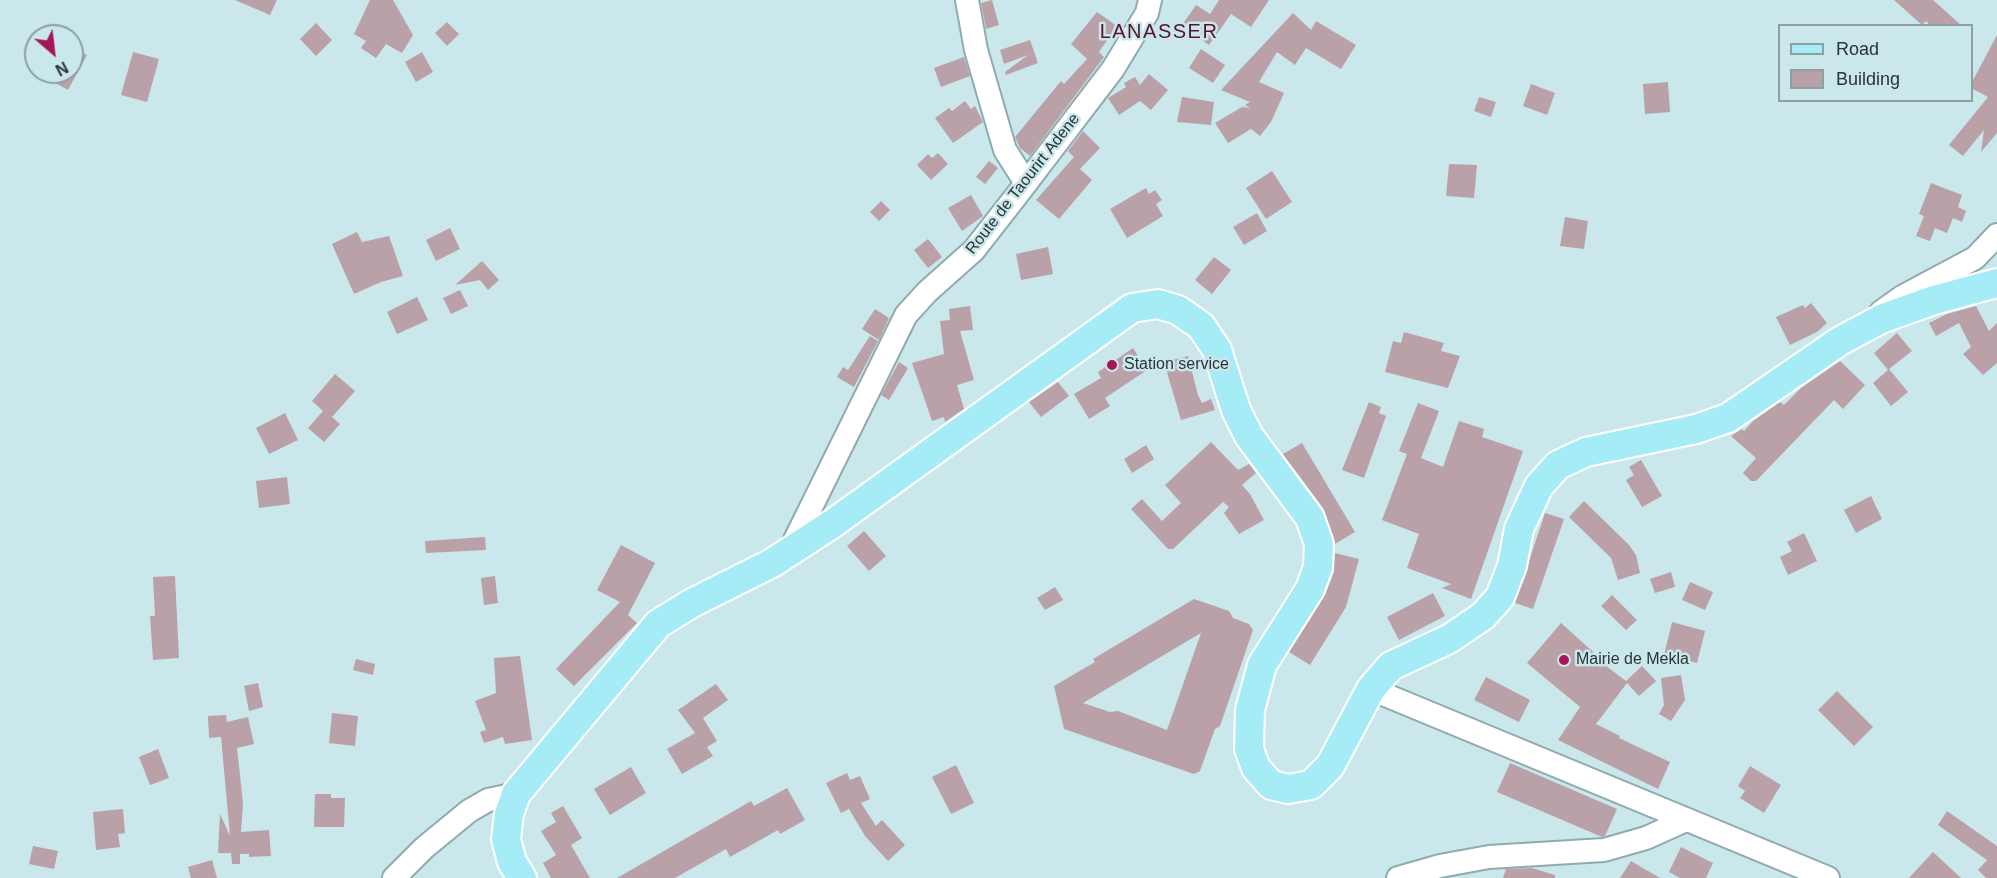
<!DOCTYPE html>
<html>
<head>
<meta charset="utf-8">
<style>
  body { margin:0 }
  #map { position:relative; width:1997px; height:878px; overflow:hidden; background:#cae7eb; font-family:Arial,sans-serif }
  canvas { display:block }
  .legend { position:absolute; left:1778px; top:24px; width:195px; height:78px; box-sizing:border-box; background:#cae7eb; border:2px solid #8aa0a3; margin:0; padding:8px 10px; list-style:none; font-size:18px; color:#2a3537 }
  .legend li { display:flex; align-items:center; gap:12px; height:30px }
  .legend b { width:30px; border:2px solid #8aa0a3 }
  .north { position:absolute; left:24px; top:24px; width:60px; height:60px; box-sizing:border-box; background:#cae7eb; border:2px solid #8aa0a3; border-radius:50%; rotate:152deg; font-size:16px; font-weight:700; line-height:24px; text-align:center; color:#2a3537 }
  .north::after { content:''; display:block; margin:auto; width:21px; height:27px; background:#a5175b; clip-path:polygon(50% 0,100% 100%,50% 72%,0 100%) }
</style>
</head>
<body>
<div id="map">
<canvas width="1997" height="878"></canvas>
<ul class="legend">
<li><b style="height:8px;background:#a6ecf6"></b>Road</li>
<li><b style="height:16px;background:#baa1a8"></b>Building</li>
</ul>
<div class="north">N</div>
</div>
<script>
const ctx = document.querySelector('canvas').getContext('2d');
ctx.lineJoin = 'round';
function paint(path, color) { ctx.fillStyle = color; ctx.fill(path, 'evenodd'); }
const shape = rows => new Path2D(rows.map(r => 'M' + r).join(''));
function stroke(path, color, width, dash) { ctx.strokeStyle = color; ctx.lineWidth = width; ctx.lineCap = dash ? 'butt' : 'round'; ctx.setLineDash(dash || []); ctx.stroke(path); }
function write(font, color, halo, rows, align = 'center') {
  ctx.font = font + ' Arial,sans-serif'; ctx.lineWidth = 5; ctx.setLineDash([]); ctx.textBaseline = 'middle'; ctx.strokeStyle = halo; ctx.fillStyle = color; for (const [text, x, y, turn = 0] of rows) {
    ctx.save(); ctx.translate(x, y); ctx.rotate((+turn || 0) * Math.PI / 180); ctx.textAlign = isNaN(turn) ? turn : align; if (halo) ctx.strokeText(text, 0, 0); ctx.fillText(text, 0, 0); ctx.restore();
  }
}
const building = shape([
  [235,0,277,0,270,15],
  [370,0,393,0,413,35,402,53,386,44,376,58,361,48,366,41,354,34],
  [992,0,999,25,986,29,981,3],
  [1219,0,1269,0,1251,27,1231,14,1209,45,1182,25,1196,5,1210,14],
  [1894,0,1933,0,1962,26,1931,26,1926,21,1922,25],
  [1097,12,1117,26,1099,52,1104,57,1030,156,1020,148,1015,137,1061,81,1064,84,1087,59,1071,44],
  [1293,13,1311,30,1316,21,1356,45,1341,69,1306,48,1295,65,1277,52,1259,82,1284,93,1271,122,1260,136,1251,129,1228,143,1215,123,1242,107,1250,108,1245,105,1250,102,1221,90],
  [447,22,459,34,447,46,435,33],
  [316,23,332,40,316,56,300,39],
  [1997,35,1997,133,1981,152,1984,130,1963,156,1949,145,1988,97,1971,88,1971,84],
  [1030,40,1038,63,1006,75,1005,72,1028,55,1004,64,1000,50],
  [72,47,87,55,68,90,52,81,56,72,72,72],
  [1201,49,1225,65,1213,83,1189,68],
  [133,52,159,59,147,102,121,95],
  [422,52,433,72,416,82,405,62],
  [964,57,970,76,941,87,934,68],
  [1149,74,1168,90,1151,110,1140,101,1119,115,1108,98,1126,87,1124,83,1135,77,1140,85],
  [1668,82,1670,112,1645,114,1643,84],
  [1531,84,1555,93,1547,115,1523,106],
  [1182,97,1214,102,1211,125,1177,122],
  [1479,97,1496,102,1491,117,1474,111],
  [965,101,971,109,975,106,983,122,953,143,935,118,949,108,952,111],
  [1083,131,1100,148,1080,169,1092,180,1059,219,1036,200,1074,157,1068,151],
  [938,153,948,164,931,180,917,165,928,154,932,158],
  [989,161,998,168,985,184,976,177],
  [1449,164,1477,165,1474,198,1446,196],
  [1272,171,1292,202,1266,219,1246,188],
  [1931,183,1962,195,1958,207,1966,211,1962,222,1953,218,1947,233,1935,228,1930,241,1916,236,1924,216,1919,214],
  [1146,188,1149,194,1155,190,1162,200,1156,204,1163,216,1127,238,1110,209],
  [971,195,983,216,962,231,948,208],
  [881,201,890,210,879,221,870,212],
  [1257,213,1267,231,1244,245,1233,227],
  [1565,217,1588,221,1584,249,1560,246],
  [450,228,460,249,436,261,426,240],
  [357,232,362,242,389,236,403,276,381,282,354,294,332,244],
  [928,239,942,257,928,268,914,250],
  [1048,247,1053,274,1021,280,1016,254],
  [1214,257,1231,270,1212,294,1195,280],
  [482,261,499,280,488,290,480,280,455,285],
  [460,290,468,306,451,314,443,298],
  [417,297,428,320,397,334,387,312],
  [1811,303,1827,323,1817,332,1790,345,1776,317,1803,305,1805,308],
  [970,306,973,330,960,331,974,380,957,385,964,409,945,422,944,417,932,421,912,363,944,354,940,321,950,320,949,309],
  [1976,306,1989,331,1997,323,1997,363,1983,375,1963,354,1971,347,1959,323,1936,336,1929,323,1947,314],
  [875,309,889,318,879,340,862,329],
  [1404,332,1444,343,1441,351,1460,356,1448,388,1385,372,1393,341,1401,343],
  [1897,333,1912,351,1889,369,1908,392,1891,406,1873,383,1888,370,1874,353],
  [870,336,878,341,854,387,837,377,843,367,848,370],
  [1133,348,1147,370,1105,398,1110,406,1089,419,1074,394,1101,378,1098,372],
  [1188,356,1198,395,1202,403,1211,399,1215,410,1181,420,1164,362],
  [1840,361,1865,385,1843,409,1834,400,1756,481,1751,481,1743,473,1756,458,1731,436,1742,429,1744,431,1753,421,1780,402,1784,405,1801,388],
  [899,362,908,368,889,400,881,395],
  [335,374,355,391,332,417,340,424,324,442,308,428,323,411,312,401],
  [1058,382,1069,396,1041,417,1029,402],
  [1369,402,1381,407,1379,413,1386,416,1364,478,1342,470],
  [1418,403,1439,411,1421,458,1443,467,1459,421,1484,429,1482,437,1523,451,1471,599,1442,588,1451,584,1407,568,1419,534,1382,520,1407,454,1399,451],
  [285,413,298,440,269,454,256,428],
  [1211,442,1238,470,1249,464,1256,473,1242,485,1250,494,1264,520,1239,534,1224,513,1229,507,1223,502,1173,549,1168,549,1131,509,1142,499,1162,521,1181,503,1165,485],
  [1302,443,1355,532,1335,544,1323,508,1283,454],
  [1146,445,1154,459,1132,473,1124,459],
  [1641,460,1662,496,1642,507,1626,480,1634,475,1629,467],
  [287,477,290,504,259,508,256,481],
  [1871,496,1882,519,1856,533,1844,510],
  [1584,501,1629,545,1636,555,1640,573,1618,580,1611,558,1569,517],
  [1545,513,1564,519,1533,609,1515,603],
  [864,531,886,556,869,571,847,546],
  [1804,533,1817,561,1788,575,1780,557,1792,551,1787,542],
  [485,537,486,550,426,553,425,541],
  [621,545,655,563,628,615,637,623,574,686,556,669,620,602,597,590],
  [1335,553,1359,559,1346,607,1310,665,1289,652,1325,595,1334,572],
  [1671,572,1675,587,1655,593,1650,579],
  [175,576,179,658,153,660,150,616,155,616,153,577],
  [495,576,498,603,484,605,481,578],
  [1690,582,1713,592,1705,610,1682,600],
  [1055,587,1063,600,1045,610,1037,598],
  [1433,593,1445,616,1399,640,1387,617],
  [1612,595,1637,620,1626,630,1601,606],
  [1194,599,1229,611,1233,618,1249,624,1253,630,1220,726,1215,729,1200,771,1194,774,1064,729,1054,686,1095,662,1093,659],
  [1201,633,1167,730,1118,711,1110,712,1083,703],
  [1672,622,1705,631,1697,663,1664,655],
  [1561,623,1600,658,1598,660,1626,681,1642,666,1656,681,1639,696,1627,683,1596,724,1620,736,1619,738,1670,762,1658,789,1558,740,1580,707,1527,663],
  [520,656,532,740,505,744,503,737,484,743,480,732,486,730,475,701,496,693,494,658],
  [356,659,375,664,373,675,353,670],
  [1681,675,1685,700,1671,721,1659,714,1664,705,1661,678],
  [1486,677,1530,700,1519,722,1474,700],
  [258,683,263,707,249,711,244,686],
  [716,684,728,700,703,718,717,741,707,747,713,756,682,774,667,749,695,733,678,710],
  [1837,691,1873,727,1854,746,1818,710],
  [332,713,358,716,355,746,329,743],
  [226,715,227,722,248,717,254,744,237,748,243,803,241,832,269,830,271,856,249,857,249,854,240,854,240,864,232,864,231,853,218,853,220,814,230,836,221,737,209,738,208,716],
  [158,749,169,778,150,785,139,757],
  [1510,763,1617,809,1605,836,1602,837,1497,792],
  [956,765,974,803,951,814,932,777],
  [1750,766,1781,785,1764,813,1740,798,1745,791,1738,786],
  [631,767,646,793,610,815,594,789],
  [847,773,850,780,860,776,870,799,861,803,876,826,882,820,905,845,888,861,865,836,849,809,841,813,826,783],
  [787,788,805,820,780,834,778,830,730,857,726,849,675,878,617,878,751,801,754,806],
  [315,794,331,794,331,798,345,798,344,827,314,827],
  [563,806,582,838,571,845,590,878,551,878,543,863,556,855,541,831,556,822,551,813],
  [123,809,125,833,118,834,120,847,96,850,93,812],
  [1947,811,1997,846,1997,878,1986,878,1978,870,1987,860,1938,825],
  [33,846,58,851,54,869,29,864],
  [1681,847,1713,863,1706,878,1680,878,1669,872],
  [1933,852,1961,878,1909,878],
  [212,860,217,878,191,878,188,867],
  [1631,861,1660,878,1620,878],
  [1532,868,1555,875,1555,878,1503,878,1506,869]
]);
const minor = shape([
  [967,0,976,50,1005,150,1026,183],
  [1881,312,1902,297,1975,258,1997,235],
  [789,552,906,315,927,292,974,250,1017,195,1113,69,1147,13,1150,0],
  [1371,689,1828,878],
  [394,878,424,848,469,811,488,800,516,794],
  [1398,878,1440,866,1489,857,1604,850,1646,838,1686,820]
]);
const major = shape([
  [522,878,512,862,506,839,509,814,516,794,658,624,692,603,772,563,832,524,1132,308,1158,304,1178,310,1201,326,1217,350,1236,410,1249,436,1310,518,1319,544,1318,567,1310,589,1262,665,1250,710,1249,749,1256,768,1271,785,1288,789,1311,785,1330,766,1371,689,1391,666,1449,639,1483,616,1500,597,1512,566,1519,529,1539,486,1558,465,1586,452,1696,429,1728,418,1840,341,1881,319,1934,300,1997,283]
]);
const markers = [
  [1112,365,6,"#a5175b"],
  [1564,660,6,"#a5175b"]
];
const streetNames = [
  ["Route de Taourirt Adene",1023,184,-52]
];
const poiNames = [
  ["Station service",1124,365],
  ["Mairie de Mekla",1576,660]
];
const quarterNames = [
  ["LANASSER",1159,32]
];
paint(building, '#baa1a8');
stroke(minor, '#8fabaf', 26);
stroke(major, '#fff', 32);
stroke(minor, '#fff', 22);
stroke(major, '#a6ecf6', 28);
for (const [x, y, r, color] of markers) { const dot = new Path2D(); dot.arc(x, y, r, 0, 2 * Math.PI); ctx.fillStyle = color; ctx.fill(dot); stroke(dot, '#cae7eb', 2); }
write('16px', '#2a3537', '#cae7eb', streetNames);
write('16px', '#2a3537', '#cae7eb', poiNames, 'left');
ctx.letterSpacing = '1.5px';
write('20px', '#55132f', '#cae7eb', quarterNames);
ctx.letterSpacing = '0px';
</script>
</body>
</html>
